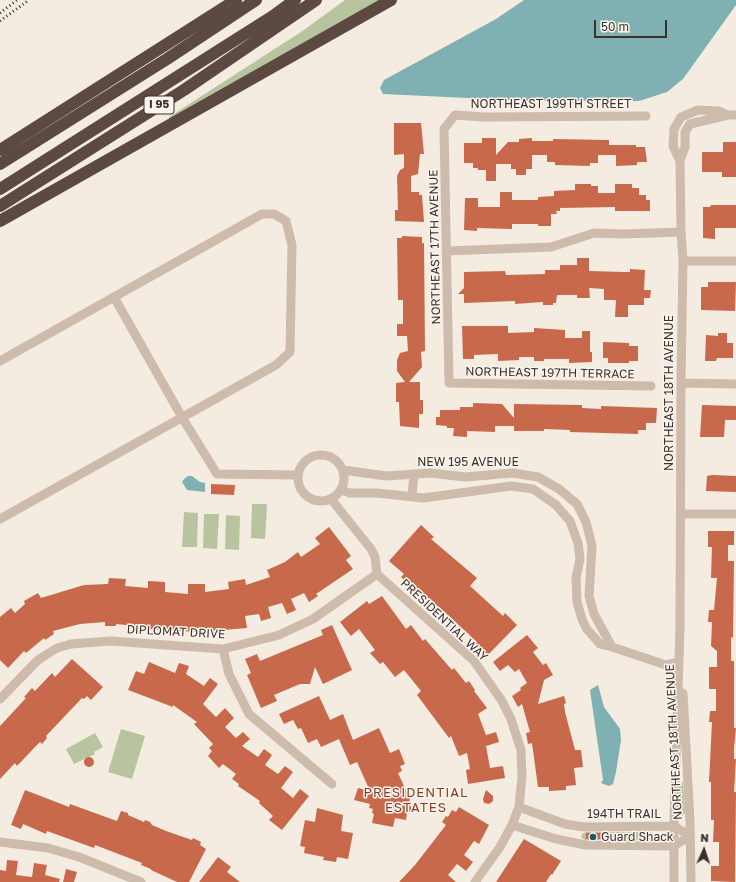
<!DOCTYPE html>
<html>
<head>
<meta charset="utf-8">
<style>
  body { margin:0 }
  #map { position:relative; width:736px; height:882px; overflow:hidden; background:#f4ebe1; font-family:"Golos Text",sans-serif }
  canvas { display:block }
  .north { position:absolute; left:684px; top:830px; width:40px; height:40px; -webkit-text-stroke:3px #fbf5ee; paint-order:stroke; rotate:3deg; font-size:11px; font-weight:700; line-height:16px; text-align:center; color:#3b302b }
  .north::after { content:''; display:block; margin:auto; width:14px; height:18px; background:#3b302b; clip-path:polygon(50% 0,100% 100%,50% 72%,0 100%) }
  .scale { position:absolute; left:594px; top:20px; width:73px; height:18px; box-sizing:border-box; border:2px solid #3b302b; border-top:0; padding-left:5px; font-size:12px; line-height:14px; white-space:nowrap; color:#3b302b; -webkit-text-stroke:3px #fbf5ee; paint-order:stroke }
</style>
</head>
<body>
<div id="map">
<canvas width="736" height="882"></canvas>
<div class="north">N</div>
<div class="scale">50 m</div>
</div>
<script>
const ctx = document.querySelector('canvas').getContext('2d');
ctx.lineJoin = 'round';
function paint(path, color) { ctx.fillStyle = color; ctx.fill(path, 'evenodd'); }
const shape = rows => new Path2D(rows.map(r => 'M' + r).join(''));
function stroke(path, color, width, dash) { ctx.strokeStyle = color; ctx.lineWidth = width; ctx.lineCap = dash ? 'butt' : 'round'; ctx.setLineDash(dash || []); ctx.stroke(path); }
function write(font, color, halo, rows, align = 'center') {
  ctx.font = font + ' "Golos Text",sans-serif'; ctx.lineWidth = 3; ctx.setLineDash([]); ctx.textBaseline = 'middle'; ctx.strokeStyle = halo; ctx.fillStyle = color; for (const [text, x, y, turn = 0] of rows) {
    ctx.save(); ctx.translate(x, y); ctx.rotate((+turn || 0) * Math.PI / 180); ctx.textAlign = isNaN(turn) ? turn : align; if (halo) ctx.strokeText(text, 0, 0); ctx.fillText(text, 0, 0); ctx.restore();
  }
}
const green = shape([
  [345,0,383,0,170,119,169,117,301,32],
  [252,504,267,504,265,539,251,538],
  [184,512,198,513,197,547,182,547],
  [204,514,219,514,217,549,203,548],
  [226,515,240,516,239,550,225,549],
  [121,729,145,736,132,779,108,772],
  [95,733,103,747,94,752,95,754,74,764,66,749],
  [683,782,685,813,682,816,679,813,679,785],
  [587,832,651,832,654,835,651,840,585,840,581,837,583,833]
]);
const water = shape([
  [524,0,736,0,736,5,683,79,667,92,639,101,531,101,383,94,380,88,384,80,496,19],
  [188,476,192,476,200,482,205,483,205,492,187,490,182,482,184,479],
  [598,685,604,707,620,729,621,740,616,772,613,784,609,786,601,783,603,780,590,690]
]);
const building = shape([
  [394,123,421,123,424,154,420,154,418,174,411,176,411,192,419,192,419,195,422,195,424,222,395,221,395,210,398,210,397,176,400,170,404,168,404,154,394,155],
  [482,138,496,138,496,155,508,142,519,142,519,139,532,138,532,141,553,141,553,139,609,140,609,145,636,145,636,147,645,147,647,162,637,162,637,165,616,166,616,155,598,155,598,163,590,163,590,166,555,165,555,162,547,162,547,155,532,155,532,169,526,169,526,175,516,175,516,169,511,169,511,164,496,164,496,181,486,181,486,170,478,170,478,168,473,168,473,163,464,163,464,143,482,143],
  [723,142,736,142,736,177,722,177,722,172,702,172,702,152,723,152],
  [575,184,591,184,591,186,598,186,598,193,615,193,615,184,632,184,632,188,639,188,639,195,646,195,646,200,650,200,650,211,615,211,615,207,560,208,560,211,556,211,557,214,551,214,551,226,538,226,538,224,512,224,512,229,477,228,477,231,464,230,465,198,478,198,478,207,500,207,500,192,512,192,512,200,538,200,538,197,554,196,554,191,575,190],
  [711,205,736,205,736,228,715,228,715,239,703,238,703,207,710,207],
  [402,236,422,237,422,243,424,243,425,351,421,352,422,367,409,382,420,382,420,400,423,400,423,414,419,414,419,428,400,426,399,402,396,402,396,383,405,382,397,371,397,360,400,353,408,351,407,336,397,336,397,324,403,324,403,300,398,300,397,238,402,238],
  [577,258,589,258,589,271,625,272,630,272,630,269,645,270,644,290,651,290,650,298,644,298,644,305,628,305,628,317,615,317,616,300,604,300,604,289,589,288,590,298,577,298,577,295,557,295,556,303,553,303,553,305,543,305,543,302,515,304,515,301,464,303,464,294,458,294,464,288,464,272,505,271,506,275,545,274,545,270,560,270,560,265,577,265],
  [708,282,736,282,735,311,701,310,701,287,708,287],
  [462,326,508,326,508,333,534,332,534,328,565,330,565,338,582,338,582,331,590,331,590,352,592,352,592,362,569,363,569,359,544,359,544,361,534,361,534,357,519,357,519,360,498,361,498,354,474,355,474,359,463,359],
  [718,333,727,333,727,343,733,343,733,358,717,358,716,361,705,361,706,335,718,336],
  [603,342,629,343,629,346,638,346,638,361,629,361,629,363,608,363,608,358,603,358],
  [473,403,502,404,514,418,514,404,582,405,582,408,601,409,601,406,657,408,656,423,646,423,646,430,638,430,638,434,570,432,570,430,544,429,544,431,514,431,514,426,495,426,495,432,467,431,467,437,453,436,454,428,447,428,447,426,436,425,436,417,440,417,440,410,460,410,460,407,473,407],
  [702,405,736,406,736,420,725,420,724,437,700,437],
  [712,475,736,476,736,492,706,491,707,476],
  [211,484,235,485,234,495,211,494],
  [421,525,434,537,431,539,477,578,470,586,503,616,505,613,517,625,487,656,476,644,477,642,448,615,426,596,424,598,418,593,401,577,404,574,389,561],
  [329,527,351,556,346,560,353,569,316,594,318,596,309,602,304,593,291,599,296,610,287,614,282,603,268,607,271,618,261,621,259,614,245,616,247,628,199,632,145,629,145,627,116,624,116,626,105,626,105,622,80,624,53,631,54,634,45,640,44,638,26,653,24,651,8,668,0,660,0,617,11,608,15,613,25,604,24,601,38,593,41,598,84,585,108,584,109,578,126,579,125,586,148,588,148,581,165,582,165,592,188,594,188,584,205,584,205,592,229,589,228,582,245,579,246,585,270,577,267,570,285,562,298,552,301,557,320,544,315,538],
  [708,531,734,531,734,545,728,545,728,561,734,561,733,638,731,637,731,661,734,661,734,728,736,728,734,748,734,759,736,759,734,792,736,792,735,882,711,881,711,866,719,866,719,842,713,842,714,820,711,820,711,782,709,782,712,722,709,722,710,711,716,711,716,689,709,689,709,667,717,667,717,651,711,646,712,622,708,622,709,610,714,610,717,578,711,578,712,547,708,547],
  [382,596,406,629,411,625,423,641,425,639,452,670,454,668,466,683,469,681,475,690,474,691,487,708,478,714,486,735,496,732,499,742,486,746,490,768,503,766,505,778,468,784,466,770,470,769,467,753,459,756,451,736,449,738,417,695,421,691,404,670,395,677,383,662,380,664,370,653,375,650,359,629,351,636,340,622,367,601,369,604],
  [332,625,352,670,323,684,315,667,310,684,300,684,274,695,277,701,261,708,247,675,251,673,245,659,257,654,260,661,323,635,321,630],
  [527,635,538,648,533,652,543,665,546,663,553,675,544,680,538,704,564,696,566,703,564,704,565,712,575,750,581,750,583,767,574,768,576,785,566,786,566,790,549,791,549,787,538,787,532,743,528,744,526,733,530,732,522,704,518,707,512,696,521,690,520,688,527,683,519,669,515,672,508,665,500,671,493,662],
  [72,659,103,687,91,700,87,696,84,699,82,698,46,736,47,738,42,744,40,742,35,747,17,766,15,763,0,779,0,726,26,698,24,697,32,688,35,691,52,673,55,677],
  [149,662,175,673,179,663,189,666,186,674,204,686,210,678,218,684,203,704,216,717,225,708,234,718,225,727,236,738,243,732,250,739,242,746,258,757,264,749,272,755,265,765,278,774,285,766,293,772,281,788,293,798,300,789,309,796,282,830,269,820,273,816,259,803,260,801,238,786,239,784,232,779,236,774,223,764,219,768,208,756,212,751,209,748,213,744,194,724,197,722,173,705,173,707,128,690,136,671,144,674],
  [319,696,330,720,343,714,353,740,379,728,390,753,399,749,405,764,400,766,402,771,398,773,410,799,409,803,411,807,411,811,407,813,406,820,395,818,393,827,372,823,374,814,372,813,373,809,369,808,370,804,354,800,358,788,370,791,357,762,350,765,339,739,321,747,317,739,308,743,301,728,298,729,293,720,284,724,279,714],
  '84 762a5 5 0 1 1 10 0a5 5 0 1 1-10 0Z',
  [25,790,69,807,70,804,117,821,121,811,128,813,128,815,144,822,145,820,150,822,152,825,166,831,192,840,193,838,201,842,200,845,206,849,189,882,177,882,151,870,151,869,141,865,142,863,95,845,94,848,47,831,46,834,23,824,21,829,11,825],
  [486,790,493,796,493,801,489,804,484,803,483,799],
  [459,807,489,825,479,844,474,841,464,855,473,862,466,871,457,864,448,875,456,882,399,882,415,865,446,825,442,822,446,816,448,817,452,810,456,812],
  [317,808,343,815,341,831,353,833,348,859,337,857,336,862,323,860,324,857,304,853,305,847,300,846,305,820,315,822],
  [586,833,601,833,601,839,586,839],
  [524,839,561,861,552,875,551,874,546,882,496,882],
  [218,857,231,867,227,872,240,882,199,882],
  [7,860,18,861,16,875,32,877,34,863,47,865,45,875,60,879,59,882,0,882,0,870,6,871],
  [66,869,77,872,74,882,63,882]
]);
const minor = shape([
  [646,116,484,117,455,115,444,129,449,383,651,386],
  [680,161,673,146,674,129,681,117,698,110,719,111,728,115],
  [446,251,551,247,594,233,623,234,681,232],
  [683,261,736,261],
  [114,297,183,419,217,474,298,475],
  [0,361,262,214,274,214,286,221,292,245,290,352,276,365,0,519],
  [681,383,736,384],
  '298 478a23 23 0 1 1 46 0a23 23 0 1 1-46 0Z',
  [341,490,350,493,377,493,423,498,511,486,533,489,556,505,570,521,578,543,580,559,576,578,577,602,582,619,586,628,600,644,612,647,594,614,589,596,592,546,586,522,577,504,559,489,538,477,513,473,465,477,431,473,386,476,343,470],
  [412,497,414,474],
  [331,499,371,549,375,557,377,574],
  [681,514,736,514],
  [377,574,474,661,502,701,511,719,521,750,522,777,519,807,512,825,500,847,475,882],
  [612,647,666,665,679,662],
  [223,649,229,674,249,714,332,784],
  [683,693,690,821,691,882],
  [0,699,38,660,57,648,71,644,110,641,223,649,279,635,313,619,377,574],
  [519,807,565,824,577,826,586,827,674,826,690,836],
  [512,825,556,839,586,845,674,846,690,836],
  [0,842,48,848,79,857,141,882],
  [674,882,674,821,680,626,681,383,683,261,681,232,680,161,685,147,685,132,690,124,728,115,736,115]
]);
const highway = shape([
  [0,150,236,0],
  [0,164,167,59,256,0],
  [0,189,273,16,295,0],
  [0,206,184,90,316,0],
  [0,221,391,0]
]);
const rail = shape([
  [0,13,17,0],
  [0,21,29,0]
]);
const markers = [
  [593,837,4,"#1f5a5e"]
];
const shields = [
  [159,105,30]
];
const shieldNames = [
  ["I 95",159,105]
];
const streetNames = [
  ["NORTHEAST 199TH STREET",551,104],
  ["NORTHEAST 17TH AVENUE",435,247,-91],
  ["NORTHEAST 197TH TERRACE",550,373,1],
  ["NORTHEAST 18TH AVENUE",669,393,-90],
  ["NEW 195 AVENUE",468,462],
  ["PRESIDENTIAL WAY",444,620,43],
  ["DIPLOMAT DRIVE",176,632,3],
  ["NORTHEAST 18TH AVENUE",674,742,-93],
  ["194TH TRAIL",624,814]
];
const poiNames = [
  ["Guard Shack",601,837]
];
const neighbourhoodNames = [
  ["PRESIDENTIAL",416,793],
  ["ESTATES",416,808]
];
paint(green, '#b8c4a0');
paint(water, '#7fb0b2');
paint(building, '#c8694b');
stroke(minor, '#cdbbac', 9);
stroke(highway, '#5c4a42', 12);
stroke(rail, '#3b302b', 3, [1, 3]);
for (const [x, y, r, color] of markers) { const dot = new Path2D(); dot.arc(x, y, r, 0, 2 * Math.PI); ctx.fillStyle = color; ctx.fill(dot); stroke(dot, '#fbf5ee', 1.5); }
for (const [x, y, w] of shields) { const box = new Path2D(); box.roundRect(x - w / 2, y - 9, w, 18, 3); ctx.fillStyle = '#fbf5ee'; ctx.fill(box); stroke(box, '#3b302b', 1); }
write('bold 11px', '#3b302b', null, shieldNames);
write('12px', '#3b302b', '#fbf5ee', streetNames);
write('12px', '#3b302b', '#fbf5ee', poiNames, 'left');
ctx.letterSpacing = '1px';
write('13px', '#8c3b22', '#fbf5ee', neighbourhoodNames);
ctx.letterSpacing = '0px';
</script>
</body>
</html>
